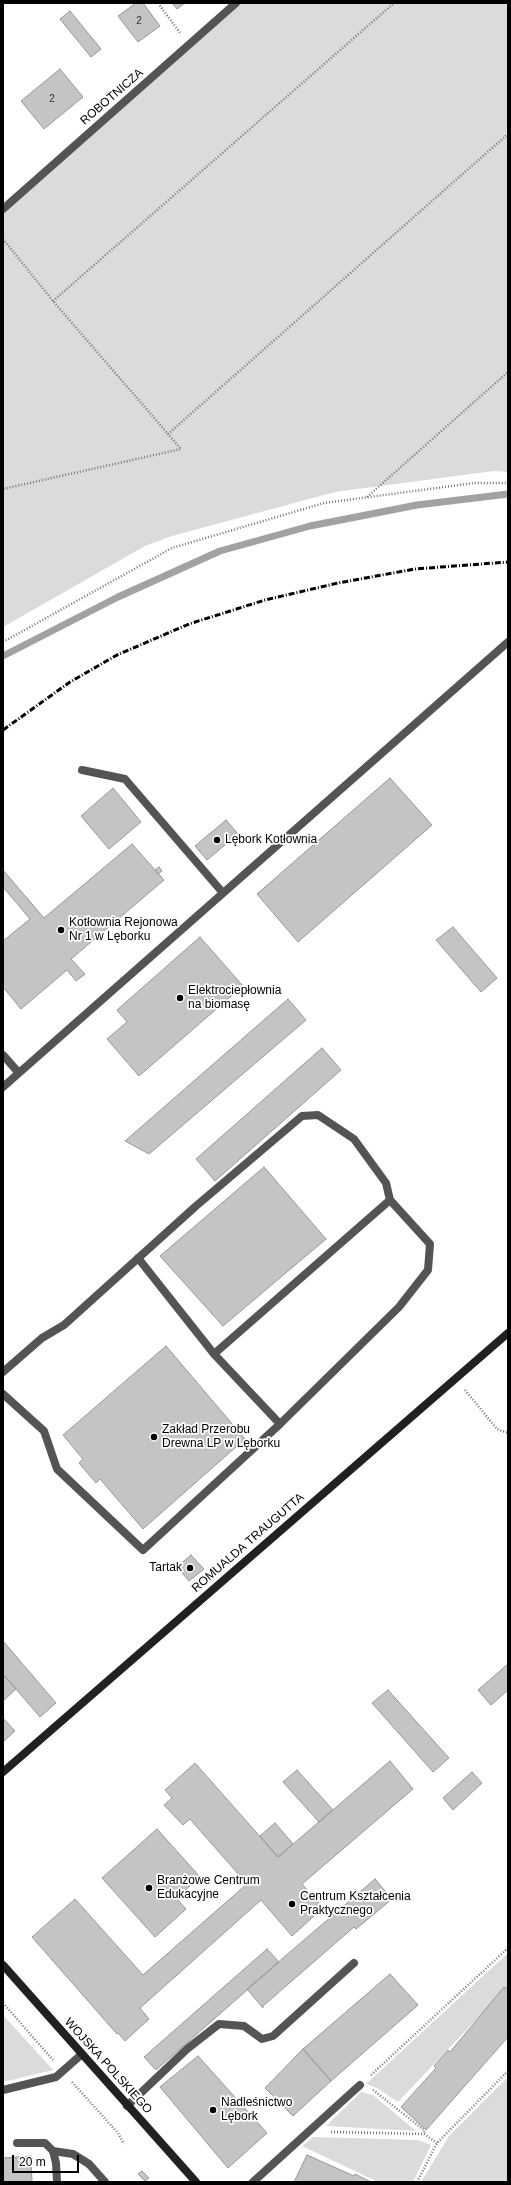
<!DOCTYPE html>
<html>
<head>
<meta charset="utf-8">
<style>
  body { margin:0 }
  #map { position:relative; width:511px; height:2185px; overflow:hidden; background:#fff; font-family:Helvetica,sans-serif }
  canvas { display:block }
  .frame { position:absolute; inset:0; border:4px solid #000; pointer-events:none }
  .scale { position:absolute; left:12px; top:2155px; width:67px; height:18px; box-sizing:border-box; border:2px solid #000; border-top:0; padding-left:5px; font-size:12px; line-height:14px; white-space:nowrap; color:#000; -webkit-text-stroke:3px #fff; paint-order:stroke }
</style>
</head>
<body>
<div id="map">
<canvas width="511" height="2185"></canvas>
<div class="frame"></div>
<div class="scale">20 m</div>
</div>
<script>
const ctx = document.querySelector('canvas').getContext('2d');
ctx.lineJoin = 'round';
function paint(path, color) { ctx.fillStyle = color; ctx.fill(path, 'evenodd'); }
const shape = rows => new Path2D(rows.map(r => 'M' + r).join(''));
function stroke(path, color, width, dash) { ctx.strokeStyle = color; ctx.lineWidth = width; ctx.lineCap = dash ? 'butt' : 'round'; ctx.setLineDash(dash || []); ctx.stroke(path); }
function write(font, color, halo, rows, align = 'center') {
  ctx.font = font + ' Helvetica,sans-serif'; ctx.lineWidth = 3.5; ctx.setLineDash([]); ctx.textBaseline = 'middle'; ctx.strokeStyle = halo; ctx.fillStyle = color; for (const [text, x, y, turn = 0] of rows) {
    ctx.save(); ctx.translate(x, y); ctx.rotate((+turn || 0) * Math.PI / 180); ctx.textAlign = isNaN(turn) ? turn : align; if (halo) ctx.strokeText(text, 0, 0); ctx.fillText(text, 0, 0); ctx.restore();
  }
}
const green = shape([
  [236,3,508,3,508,472,494,471,335,492,172,536,145,546,3,627,3,209],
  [508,1953,508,1986,398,2102,377,2088,366,2084],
  [3,2015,53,2070,3,2082],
  [508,2077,508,2182,421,2182,449,2136],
  [361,2092,373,2095,416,2131,326,2126],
  [313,2137,418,2140,431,2145,413,2182,378,2182,302,2146]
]);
const stream = shape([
  [3,656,118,597,220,551,310,526,417,505,508,494]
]);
const building = shape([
  [136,3,143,3,160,26,138,42,118,16,136,3],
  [172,3,185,3,177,9,172,3],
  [70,11,101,49,91,57,60,19,70,11],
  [60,69,83,97,44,129,21,101,60,69],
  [390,778,432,825,298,942,257,894,390,778],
  [113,788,141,822,109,849,81,816,113,788],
  [226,820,238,834,207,860,195,846,226,820],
  [132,844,164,880,71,959,85,974,76,981,67,970,21,1009,3,987,3,941,30,919,3,887,3,870,44,918,132,844],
  [159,867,162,871,158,874,155,870,159,867],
  [453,927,497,978,481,992,436,940,453,927],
  [200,937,243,986,139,1076,107,1039,127,1022,117,1010,200,937],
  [288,999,306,1020,149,1154,125,1141,288,999],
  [322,1048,341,1070,215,1181,196,1159,322,1048],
  [264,1167,326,1239,223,1326,160,1256,264,1167],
  [166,1346,245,1439,143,1529,100,1479,96,1483,79,1463,83,1459,63,1435,166,1346],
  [191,1555,204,1569,189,1581,177,1567,191,1555],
  [3,1641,56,1703,40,1717,3,1674,3,1641],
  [508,1664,508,1690,491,1705,478,1690,508,1664],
  [3,1674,16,1689,3,1701,3,1674],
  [388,1690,449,1758,433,1772,372,1703,388,1690],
  [3,1718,15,1731,3,1742,3,1718],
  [390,1761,413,1789,302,1884,323,1908,292,1936,261,1900,140,2008,149,2019,125,2041,118,2033,117,2034,32,1937,75,1899,143,1975,247,1884,190,1819,183,1825,164,1805,172,1798,165,1790,195,1763,278,1857,390,1761],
  [297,1770,333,1810,319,1822,283,1782,297,1770],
  [472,1772,482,1783,453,1810,443,1798,472,1772],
  [275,1823,293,1844,278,1857,260,1836,275,1823],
  [157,1829,200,1877,176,1898,186,1909,155,1937,102,1878,157,1829],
  [375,1879,392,1899,356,1929,354,1927,263,2006,263,2008,247,1989,375,1879],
  [267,1949,279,1962,156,2070,144,2057,267,1949],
  [390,1974,418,2005,331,2081,303,2049,390,1974],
  [508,1986,508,2037,426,2130,401,2107,436,2068,434,2066,448,2050,450,2052,504,1987,505,1989,508,1986],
  [303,2049,331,2081,293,2116,265,2088,303,2049],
  [198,2056,267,2133,228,2168,160,2087,198,2056],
  [307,2155,354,2176,355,2174,371,2182,294,2182,307,2155],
  [31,2156,32,2182,3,2182,3,2158,31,2156],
  [142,2171,149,2178,145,2181,138,2174,142,2171]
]);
const path = shape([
  [158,3,180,33],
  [3,239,53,301,181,449,3,489],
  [53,301,394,3],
  [168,434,508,134],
  [367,497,508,372],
  [3,642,172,548,324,503,474,483,508,483],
  [465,1390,497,1429,508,1433],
  [3,2003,53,2060],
  [371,2075,508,1948],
  [72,2082,118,2133,124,2144],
  [373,2090,424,2130,424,2134],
  [331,2132,424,2134,437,2143],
  [417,2182,437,2143,508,2071]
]);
const lane = shape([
  [82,770,125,779,223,893],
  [3,1055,18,1072],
  [3,1087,508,642],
  [138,1258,214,1354,280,1424],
  [214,1354,390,1200],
  [3,1372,42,1338,64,1325,196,1206,302,1116,318,1115,354,1139,386,1183,390,1200,430,1244,428,1270,399,1307,280,1424,143,1550,57,1469,44,1431,3,1394],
  [3,2090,56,2077,82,2054],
  [127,2106,187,2049,219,2024,244,2026,262,2039,273,2036,354,1963],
  [17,2143,45,2143,53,2151,56,2163,57,2182],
  [53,2151,73,2154,89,2164,105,2182],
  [253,2182,360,2085]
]);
const street = shape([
  [3,209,236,3]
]);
const secondary = shape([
  [3,1772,508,1333],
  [3,1965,196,2182]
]);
const rail = shape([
  [3,730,70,682,117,655,189,624,265,600,338,583,415,569,508,562]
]);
const markers = [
  [217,840,4,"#000"],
  [61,930,4,"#000"],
  [180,998,4,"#000"],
  [154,1437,4,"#000"],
  [190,1568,4,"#000"],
  [149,1888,4,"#000"],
  [292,1904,4,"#000"],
  [213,2110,4,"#000"]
];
const numberNames = [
  ["2",139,21],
  ["2",52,99]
];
const streetNames = [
  ["ROBOTNICZA",112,97,-41],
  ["ROMUALDA TRAUGUTTA",248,1543,-41],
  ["WOJSKA POLSKIEGO",108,2066,48]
];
const poiNames = [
  ["Lębork Kotłownia",225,840],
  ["Kotłownia Rejonowa",69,923],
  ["Nr 1 w Lęborku",69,937],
  ["Elektrociepłownia",188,991],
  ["na biomasę",188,1005],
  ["Zakład Przerobu",162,1430],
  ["Drewna LP w Lęborku",162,1444],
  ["Tartak",182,1568,"right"],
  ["Branżowe Centrum",157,1881],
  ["Edukacyjne",157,1895],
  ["Centrum Kształcenia",300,1897],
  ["Praktycznego",300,1911],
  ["Nadleśnictwo",221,2103],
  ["Lębork",221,2117]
];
paint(green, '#dbdbdb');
stroke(stream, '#a2a2a2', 7);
paint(building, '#c4c4c4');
stroke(building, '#989898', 1);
stroke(path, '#767676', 2.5, [1, 2]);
stroke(lane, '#545454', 8);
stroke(street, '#545454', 8);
stroke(secondary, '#212121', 8);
stroke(rail, '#000', 3, [6, 2, 1, 2]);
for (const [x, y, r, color] of markers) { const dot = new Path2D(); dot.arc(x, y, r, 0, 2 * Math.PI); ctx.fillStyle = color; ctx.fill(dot); stroke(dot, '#fff', 1.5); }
write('10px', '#313131', null, numberNames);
write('12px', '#000', '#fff', streetNames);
write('12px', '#000', '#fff', poiNames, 'left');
</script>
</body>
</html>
